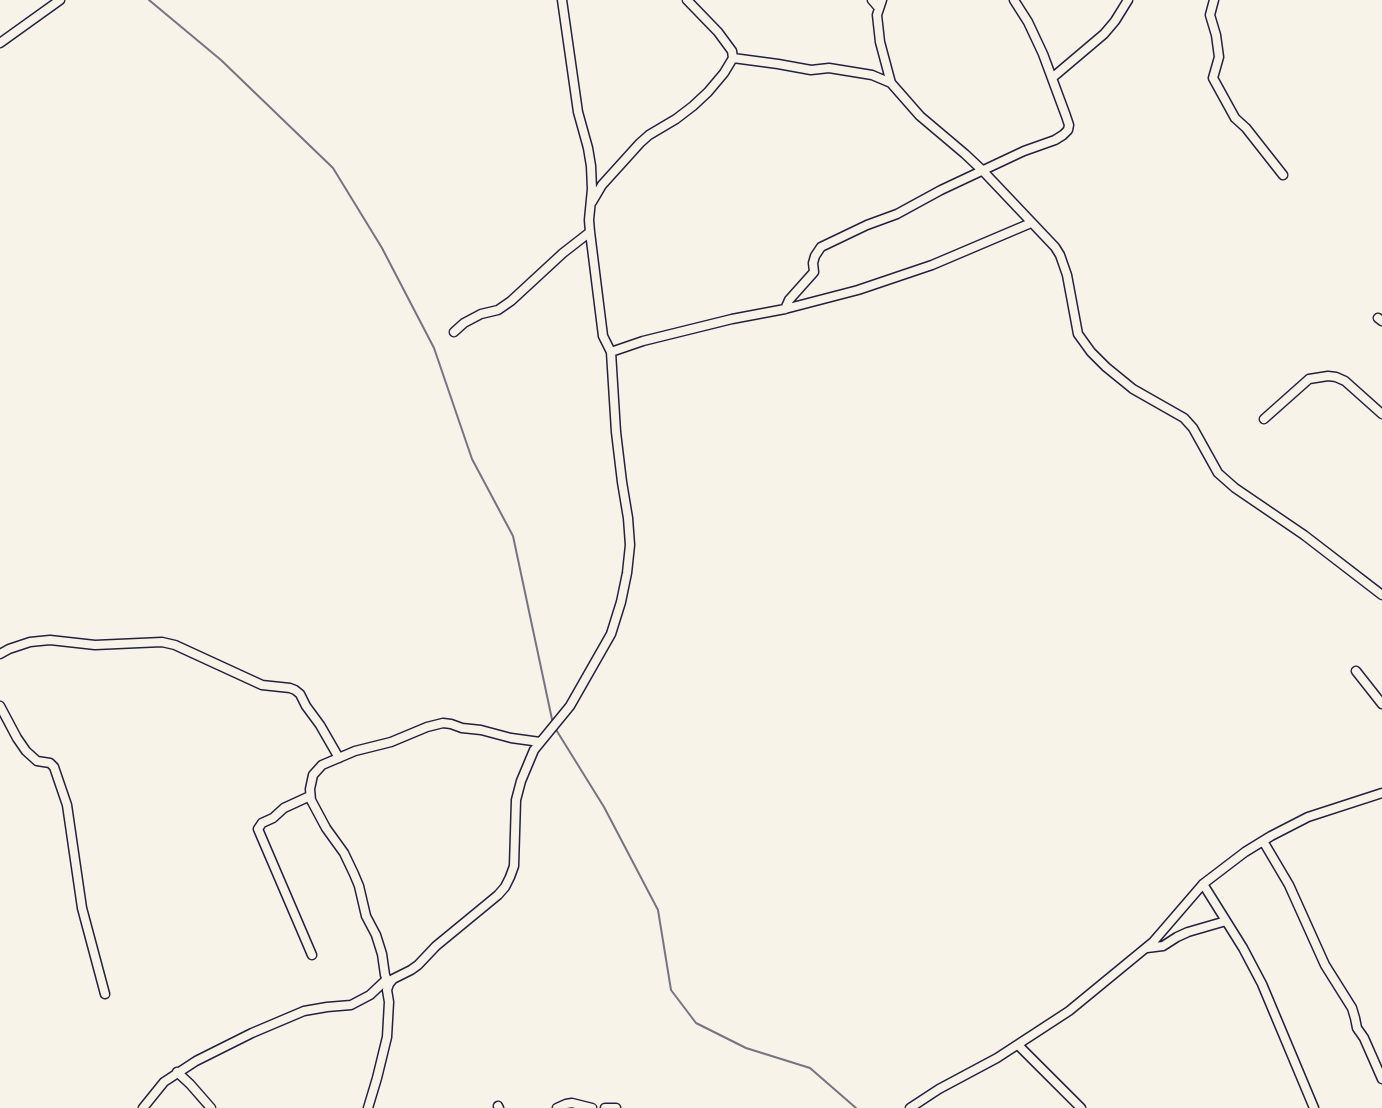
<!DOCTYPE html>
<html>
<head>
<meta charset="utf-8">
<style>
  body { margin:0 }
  canvas { display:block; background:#f7f3e8 }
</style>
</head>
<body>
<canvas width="1382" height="1108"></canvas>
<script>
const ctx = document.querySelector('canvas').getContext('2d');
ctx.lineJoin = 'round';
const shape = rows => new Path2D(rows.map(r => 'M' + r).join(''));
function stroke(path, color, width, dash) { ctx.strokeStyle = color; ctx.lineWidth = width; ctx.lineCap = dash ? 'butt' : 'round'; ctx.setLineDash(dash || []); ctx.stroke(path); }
const stream = shape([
  [149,0,221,60,333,168,382,248,434,348,472,459,513,536,553,724],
  [555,728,604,807,658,910,671,990,696,1023,746,1048,810,1068,856,1108]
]);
const minor = shape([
  [872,0,879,8],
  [882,0,877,15,880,42,891,83,920,116,965,154,982,170,1055,247,1060,255,1067,275,1078,334,1091,352,1106,367,1133,389,1184,418,1193,428,1218,473,1235,488,1304,535,1382,595],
  [1214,0,1210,15,1216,35,1219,57,1213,78,1235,118,1246,128,1283,175],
  [0,43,60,0],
  [733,58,778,64,811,70,829,68,872,75,891,83],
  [1052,78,1104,34,1115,21,1128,0],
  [592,202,602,185,640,143,649,135,676,119,693,106,708,92,724,73,733,58,732,51,718,32,687,0],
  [785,309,789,300,814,272,813,263,815,256,821,247,867,225,897,214,941,190,1024,151,1055,140,1063,135,1068,130,1069,125,1066,116,1043,54,1028,22,1014,0],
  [1378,318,1382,321],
  [454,332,464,323,481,314,498,310,511,301,563,253,590,232],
  [611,352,643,341,732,319,785,309,858,290,932,265,1031,223],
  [1264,419,1309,379,1328,376,1336,377,1345,381,1382,414],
  [0,654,9,649,30,642,50,640,95,645,162,642,175,645,262,685,290,688,295,690,300,694,306,706,320,725,339,758],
  [1356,671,1382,704],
  [0,706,17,738,26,751,37,761,50,763,54,767,67,805,82,908,105,994],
  [310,796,284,808,273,818,262,823,258,829,312,955],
  [1263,841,1289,885,1325,965,1352,1008,1355,1018,1357,1028,1364,1038,1382,1079],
  [1203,884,1243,948,1262,984,1314,1108],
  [1147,948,1163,946,1177,937,1188,932,1226,921],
  [389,984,385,975,382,954,376,935,366,916,359,886,354,874,344,853,326,828,311,800,310,789,313,775,322,765,355,751,391,742,427,727,443,723,451,724,462,728,481,730,511,738,540,742],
  [1018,1045,1081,1108],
  [177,1072,190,1084,211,1108],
  [498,1106,499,1108],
  [143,1108,164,1082,196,1061,252,1033,304,1011,327,1007,351,1005,370,995,387,979],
  [368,1108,377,1078,387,1037,389,1002,387,990,389,984,393,979,411,970,418,965,436,946,498,895,505,887,510,877,514,866,516,800,521,781,534,750,570,706,611,634,621,602,627,573,630,545,628,518,622,482,616,432,611,352,603,336,590,232,589,220,592,189,591,166,588,148,578,112,562,0],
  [557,1108,566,1104,572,1103,592,1108],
  [605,1108,616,1108],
  [910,1108,939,1089,997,1058,1069,1011,1153,942,1203,884,1245,852,1271,836,1308,817,1382,793]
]);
stroke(stream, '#76747f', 2);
stroke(minor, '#22223b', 11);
stroke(minor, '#f7f3e8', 8);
</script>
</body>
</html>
